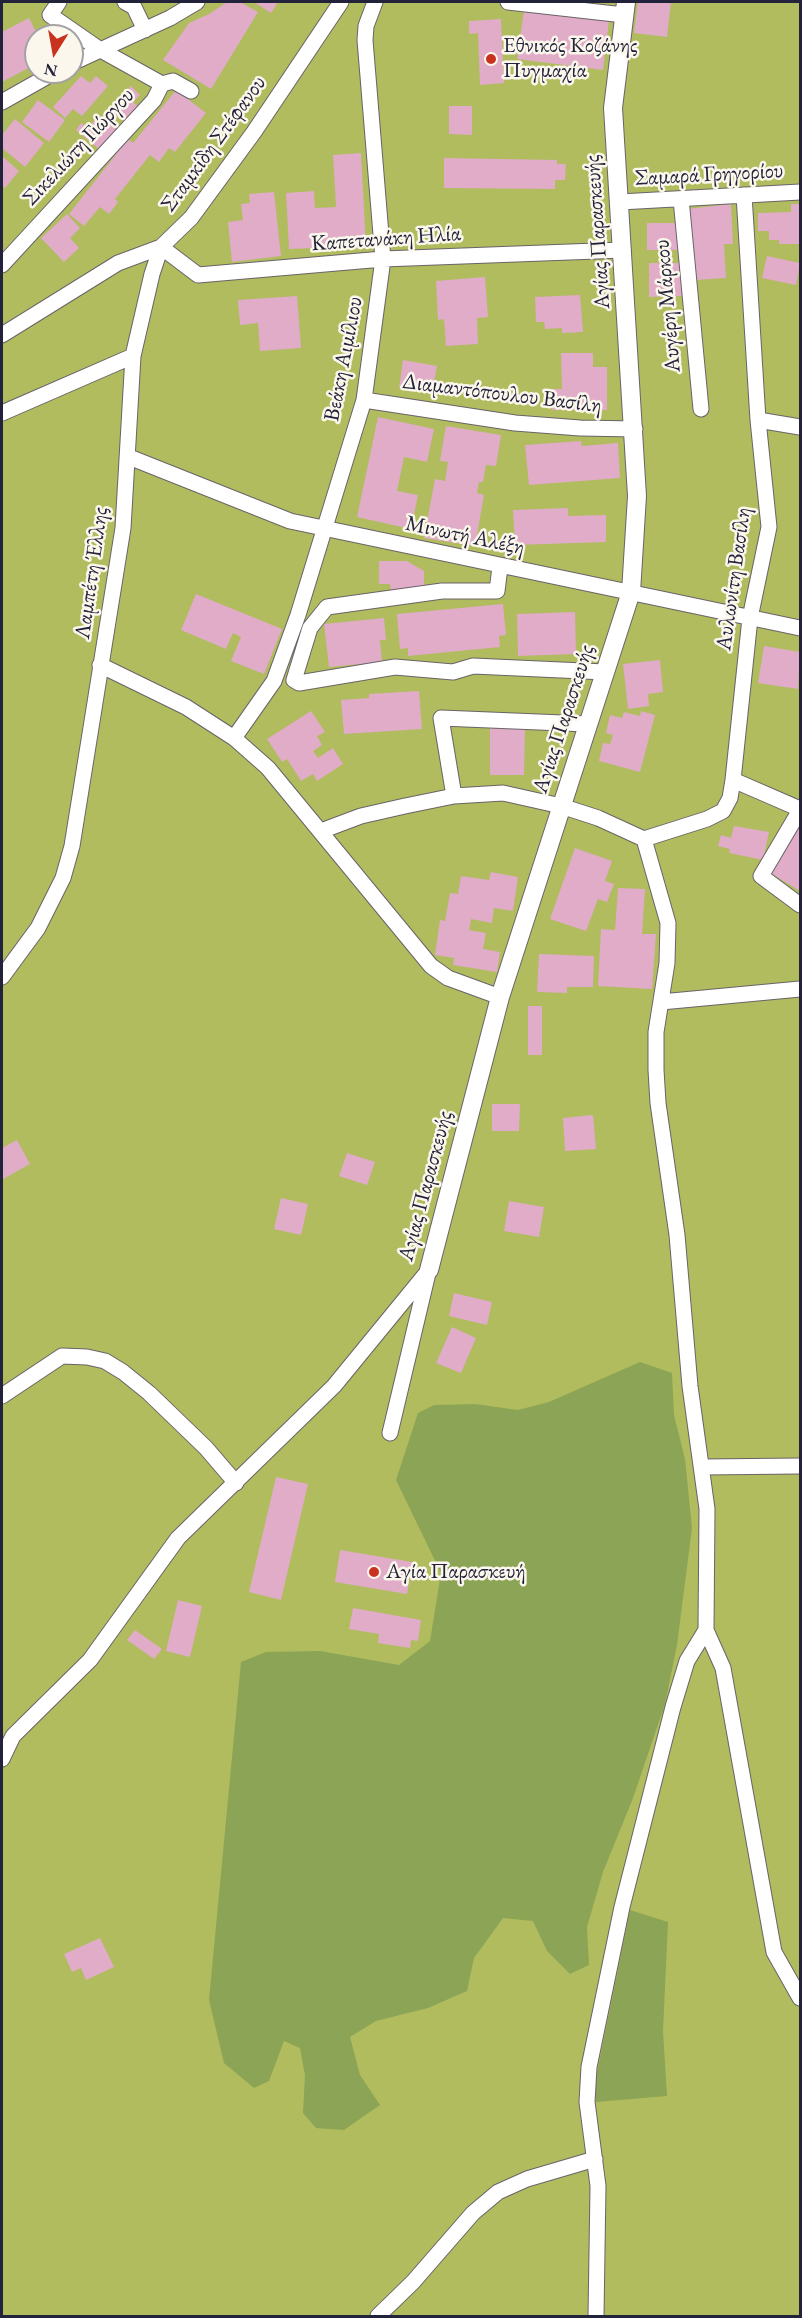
<!DOCTYPE html>
<html>
<head>
<meta charset="utf-8">
<style>
  body { margin:0 }
  #map { position:relative; width:802px; height:2318px; overflow:hidden; background:#f1dcbc; font-family:"EB Garamond",serif }
  canvas { display:block }
  .frame { position:absolute; inset:0; border:3px solid #22223b; pointer-events:none }
  .north { position:absolute; left:24px; top:24px; width:60px; height:60px; box-sizing:border-box; background:#fbf7ec; border:2px solid #a4a2a5; border-radius:50%; rotate:191deg; font-size:16px; font-weight:700; line-height:24px; text-align:center; color:#22223b }
  .north::after { content:''; display:block; margin:auto; width:21px; height:27px; background:#c8321e; clip-path:polygon(50% 0,100% 100%,50% 72%,0 100%) }
</style>
</head>
<body>
<div id="map">
<canvas width="802" height="2318"></canvas>
<div class="frame"></div>
<div class="north">N</div>
</div>
<script>
const ctx = document.querySelector('canvas').getContext('2d');
ctx.lineJoin = 'round';
function paint(path, color) { ctx.fillStyle = color; ctx.fill(path, 'evenodd'); }
const shape = rows => new Path2D(rows.map(r => 'M' + r).join(''));
function stroke(path, color, width, dash) { ctx.strokeStyle = color; ctx.lineWidth = width; ctx.lineCap = dash ? 'butt' : 'round'; ctx.setLineDash(dash || []); ctx.stroke(path); }
function write(font, color, halo, rows, align = 'center') {
  ctx.font = font + ' "EB Garamond",serif'; ctx.lineWidth = 5; ctx.setLineDash([]); ctx.textBaseline = 'middle'; ctx.strokeStyle = halo; ctx.fillStyle = color; for (const [text, x, y, turn = 0] of rows) {
    ctx.save(); ctx.translate(x, y); ctx.rotate((+turn || 0) * Math.PI / 180); ctx.textAlign = isNaN(turn) ? turn : align; if (halo) ctx.strokeText(text, 0, 0); ctx.fillText(text, 0, 0); ctx.restore();
  }
}
const green = shape([
  [2,2,800,2,800,2316,2,2316],
  [36,36,72,36,72,72,36,72]
]);
const forest = shape([
  [640,1362,672,1373,674,1415,685,1459,692,1528,677,1645,665,1704,633,1798,603,1872,587,1927,589,1965,570,1974,547,1951,533,1921,503,1918,474,1958,467,1991,428,2008,376,2021,350,2037,360,2075,380,2105,344,2130,316,2128,303,2113,305,2075,300,2048,284,2041,269,2081,254,2088,224,2063,209,2000,241,1662,266,1652,320,1651,399,1665,430,1641,441,1573,396,1480,418,1413,434,1405,475,1404,518,1410,549,1402],
  [630,1910,668,1922,663,2031,667,2096,596,2102,594,2088]
]);
const building = shape([
  [227,2,240,2,258,12,211,89,163,60,189,23,209,14],
  [254,2,278,2,271,13],
  [638,2,671,2,667,37,634,33],
  [524,10,609,21,603,70,517,59],
  [29,18,38,36,36,36,36,50,30,53,36,64,2,82,2,32],
  [501,19,504,83,480,85,478,33,469,34,469,21],
  [81,76,90,83,96,76,108,86,82,116,73,109,65,118,53,107],
  [131,86,140,95,133,102,140,108,125,123,110,109],
  [176,90,206,113,175,152,169,148,159,162,150,155,115,199,118,202,109,214,100,207,84,226,69,214,128,139,133,143],
  [38,100,65,120,49,142,22,122],
  [449,106,472,106,472,135,449,134],
  [99,115,117,128,100,150,76,130,81,123,88,128],
  [15,119,44,143,25,167,2,148,2,135],
  [361,153,366,246,289,249,286,193,314,191,315,208,336,207,333,155],
  [2,156,19,171,5,188,2,185],
  [444,158,557,160,557,164,566,164,565,180,555,180,555,189,444,188],
  [274,192,281,256,232,262,228,222,243,220,241,204,250,203,249,194],
  [731,204,733,244,724,244,726,278,695,280,687,209],
  [791,204,800,204,800,244,779,244,779,240,769,240,769,231,758,231,758,213,791,212],
  [67,214,80,228,70,238,79,248,64,262,41,238],
  [647,223,681,223,681,250,647,250],
  [767,256,800,263,796,285,762,278],
  [649,263,684,263,684,296,649,297],
  [485,277,488,317,477,318,478,344,446,346,444,319,438,320,436,281],
  [580,295,583,332,562,333,562,328,545,329,544,322,536,322,535,297],
  [297,296,301,348,260,351,258,323,240,325,238,300],
  [561,353,593,353,593,367,607,367,607,410,552,410,552,389,562,389],
  [403,360,437,366,432,394,399,388],
  [378,417,434,429,427,462,404,457,397,491,418,495,411,529,357,517],
  [446,426,501,435,496,466,486,465,483,482,479,482,477,493,484,495,475,546,424,538,435,479,445,481,448,462,440,461],
  [581,441,582,446,618,443,620,478,529,485,525,445],
  [568,508,568,516,606,515,606,542,515,545,513,510],
  [379,561,407,561,424,571,424,589,391,591,390,584,379,584],
  [196,594,282,629,264,674,231,661,241,637,233,633,226,649,181,630],
  [503,604,506,635,499,636,500,647,408,656,408,648,400,649,397,614],
  [575,612,576,654,518,656,517,614],
  [384,618,386,640,380,640,382,662,329,667,324,624],
  [764,646,800,652,798,689,758,683],
  [660,660,663,692,648,694,649,706,628,709,623,664],
  [419,691,422,729,344,734,341,700,369,698,369,694],
  [311,711,325,732,317,736,322,745,313,751,318,758,333,748,343,764,317,781,313,774,301,781,287,759,282,762,267,739],
  [641,711,655,715,640,772,599,761,603,743,610,744,613,735,606,733,610,715,622,718,624,712,640,716],
  [490,725,525,726,524,775,490,775],
  [734,826,769,832,763,860,729,853,730,849,718,846,721,835,731,838],
  [797,826,800,828,800,891,769,872],
  [575,848,612,861,605,881,614,884,607,902,598,899,586,931,550,919],
  [491,872,518,877,513,911,494,908,492,923,471,919,469,930,486,933,483,949,500,952,497,972,453,965,454,958,435,955,440,920,445,921,450,893,458,894,461,876,489,880],
  [618,888,645,889,642,934,656,934,652,989,598,986,601,929,615,930],
  [539,954,594,956,593,987,567,987,567,993,537,992],
  [528,1006,542,1006,542,1055,528,1055],
  [492,1104,520,1104,519,1131,492,1131],
  [593,1115,596,1149,565,1151,563,1118],
  [17,1140,30,1164,3,1179,2,1148],
  [347,1153,375,1162,367,1185,339,1176],
  [281,1198,308,1204,301,1235,274,1229],
  [509,1201,544,1207,539,1237,504,1231],
  [454,1293,492,1302,487,1325,449,1316],
  [452,1327,476,1338,461,1373,436,1363],
  [276,1477,308,1484,281,1600,249,1592],
  [340,1550,412,1562,407,1594,335,1582],
  [178,1600,202,1606,190,1657,166,1651],
  [353,1608,421,1620,418,1641,411,1640,410,1648,378,1643,379,1634,349,1629],
  [135,1630,162,1649,154,1659,127,1640],
  [100,1938,114,1967,86,1980,81,1968,72,1972,64,1954]
]);
const minor = shape([
  [59,2,50,15,99,49,162,84,173,81,191,91],
  [125,2,134,7,145,30],
  [508,2,624,15],
  [72,63,170,18,197,2],
  [2,102,55,72],
  [681,199,701,409],
  [620,202,800,192],
  [161,247,198,275,383,259,623,250],
  [2,265,154,100,162,84],
  [2,335,118,263,161,247,191,218,254,132,341,2],
  [364,400,515,423,580,428,635,429],
  [2,413,133,356],
  [758,420,800,427],
  [129,457,290,521,800,628],
  [500,567,497,591,442,591,327,607,310,628,294,680,299,683,395,667,453,672,473,666,605,672],
  [100,665,186,707,234,738,268,768,431,966,448,978,500,997],
  [234,738,274,681,298,615,364,400,383,259,365,40,366,26,375,2],
  [733,780,800,809],
  [454,796,441,718,587,724],
  [800,810,761,876,800,905],
  [321,831,361,816,405,806,454,796,503,793,561,806,598,818,644,839,668,923,667,963,656,1032,656,1070,658,1103,677,1235,690,1386,707,1509,706,1630,723,1668,774,1952,800,1998],
  [644,839,707,819,723,811,730,798,733,780,750,618,769,527,758,420,744,195],
  [2,977,38,928,63,878,72,846,123,528,133,356,152,274,161,247],
  [661,1002,800,989],
  [2,1396,62,1356,87,1357,105,1361,123,1372,149,1393,206,1448,236,1483],
  [390,1433,428,1273],
  [702,1467,800,1466],
  [2,1759,13,1736,90,1660,178,1538,334,1386,429,1270],
  [378,2316,413,2282,473,2213,498,2192,527,2179,595,2159],
  [596,2316,598,2186,587,2102,589,2067,622,1907,673,1707,687,1661,706,1630]
]);
const tertiary = shape([
  [429,1270,500,997,631,592,637,496,613,108,626,2]
]);
const markers = [
  [491,59,6,"#c8321e"],
  [374,1572,6,"#c8321e"]
];
const poiNames = [
  ["Εθνικός Κοζάνης",503,46],
  ["Πυγμαχία",503,71],
  ["Αγία Παρασκευή",386,1572]
];
const streetNames = [
  ["Σταμκίδη Στέφανου",214,144,-54],
  ["Σικελιώτη Γιώργου",79,147,-47],
  ["Σαμαρά Γρηγορίου",709,175,-3],
  ["Αγίας Παρασκευής",598,232,-94],
  ["Καπετανάκη Ηλία",386,239,-4],
  ["Αυγέρη Μάρκου",668,306,-95],
  ["Βεάκη Αιμίλιου",344,359,-79],
  ["Διαμαντόπουλου Βασίλη",502,394,7],
  ["Μινωτή Αλέξη",465,536,12],
  ["Λαμπέτη Έλλης",92,573,-82],
  ["Αυλωνίτη Βασίλη",734,579,-82],
  ["Αγίας Παρασκευής",564,719,-72],
  ["Αγίας Παρασκευής",426,1186,-75]
];
paint(green, '#b0bc5e');
paint(forest, '#8ca455');
paint(building, '#e0acc7');
stroke(minor, '#6a6368', 17);
stroke(tertiary, '#6a6368', 20);
stroke(minor, '#fff', 15);
stroke(tertiary, '#fff', 18);
for (const [x, y, r, color] of markers) { const dot = new Path2D(); dot.arc(x, y, r, 0, 2 * Math.PI); ctx.fillStyle = color; ctx.fill(dot); stroke(dot, '#fbf7ec', 2); }
write('22px', '#22223b', '#fbf7ec', poiNames, 'left');
write('22px', '#22223b', '#fbf7ec', streetNames);
</script>
</body>
</html>
